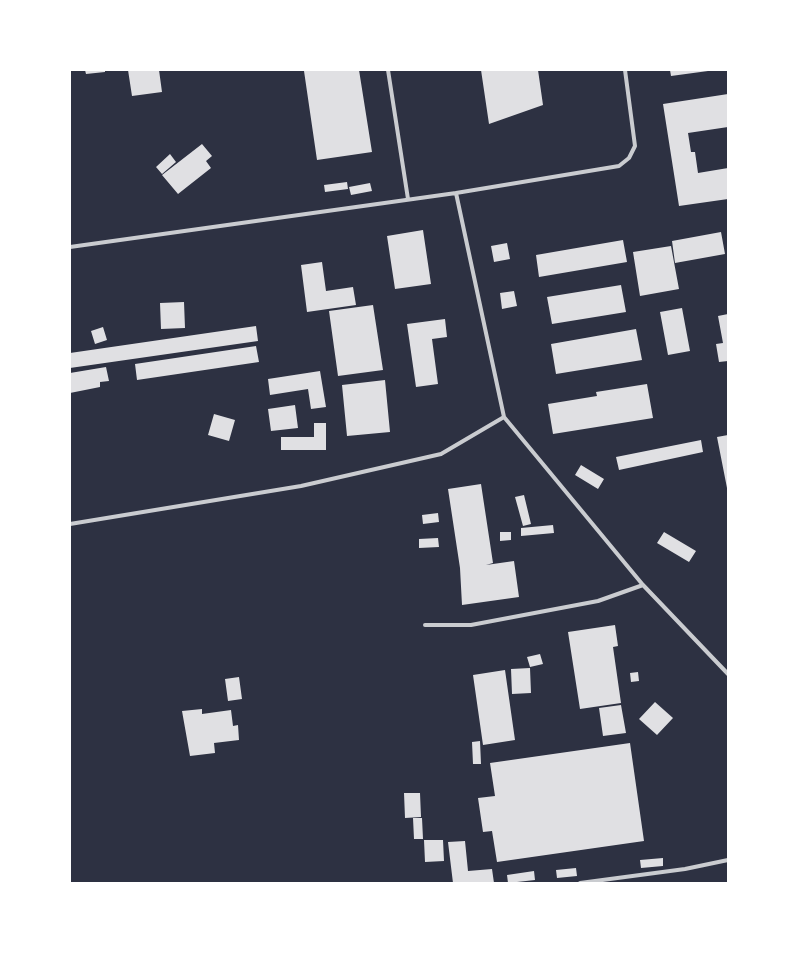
<!DOCTYPE html>
<html>
<head>
<meta charset="utf-8">
<style>
  body { margin:0 }
  #map { position:relative; width:798px; height:953px; overflow:hidden; background:#2d3142; font-family:"PT Serif",serif }
  canvas { display:block }
  .frame { position:absolute; inset:0; border:71px solid #fff; pointer-events:none }
</style>
</head>
<body>
<div id="map">
<canvas width="798" height="953"></canvas>
<div class="frame"></div>
</div>
<script>
const ctx = document.querySelector('canvas').getContext('2d');
ctx.lineJoin = 'round';
function paint(path, color) { ctx.fillStyle = color; ctx.fill(path, 'evenodd'); }
const shape = rows => new Path2D(rows.map(r => 'M' + r).join(''));
function stroke(path, color, width, dash) { ctx.strokeStyle = color; ctx.lineWidth = width; ctx.lineCap = dash ? 'butt' : 'round'; ctx.setLineDash(dash || []); ctx.stroke(path); }
const building = shape([
  [85,70,105,70,105,72,86,74],
  [128,70,159,70,162,92,132,96],
  [314,70,359,70,372,152,317,160,304,71],
  [481,70,538,70,543,105,489,124],
  [670,70,708,70,708,71,671,76],
  [728,94,728,127,688,133,691,152,695,152,698,173,728,168,728,199,679,206,663,104],
  [202,144,212,156,206,161,211,168,178,194,162,175],
  [170,154,176,162,162,174,156,167],
  [347,182,348,189,325,192,324,185],
  [370,183,372,191,351,195,349,187],
  [423,230,431,284,395,289,387,236],
  [721,232,725,254,675,263,672,241],
  [623,240,627,262,539,277,536,255],
  [507,243,510,259,494,262,491,246],
  [671,246,679,289,640,296,633,252],
  [322,262,326,291,353,287,356,305,307,312,301,265],
  [621,285,626,312,552,324,547,297],
  [514,291,517,306,502,309,500,293],
  [184,302,185,328,161,329,160,303],
  [373,305,383,370,338,376,329,311],
  [682,308,690,351,668,355,660,312],
  [728,314,728,361,719,362,716,344,723,343,718,316],
  [445,319,447,337,432,339,438,384,416,387,407,324],
  [256,326,258,341,70,368,70,353],
  [103,327,107,340,95,344,91,331],
  [636,329,642,360,556,374,551,344],
  [256,346,259,362,137,380,135,364],
  [106,367,109,381,100,382,100,387,70,393,70,373],
  [320,371,326,407,311,409,308,389,270,395,268,379],
  [385,380,390,432,347,436,342,385],
  [647,384,653,418,553,434,548,404,597,396,596,392],
  [295,405,298,428,271,431,268,409],
  [214,414,235,420,229,441,208,435],
  [314,423,326,423,326,450,281,450,281,437,314,437],
  [728,435,728,488,727,488,717,437],
  [701,440,703,452,619,470,616,457],
  [581,465,604,479,598,489,575,475],
  [481,484,493,563,486,565,514,561,519,597,462,605,460,568,448,489],
  [524,495,531,524,523,526,515,497],
  [438,513,439,522,423,524,422,515],
  [553,525,554,533,521,536,521,528],
  [500,532,511,532,511,540,500,541],
  [664,532,696,551,689,562,657,543],
  [438,538,439,547,419,548,419,539],
  [615,625,618,646,613,647,621,703,580,709,568,632],
  [540,654,543,664,530,667,527,657],
  [530,668,531,693,512,694,511,669],
  [505,670,515,740,483,745,473,675],
  [638,672,639,681,631,682,630,673],
  [239,677,242,699,228,701,225,679],
  [655,702,673,718,657,735,639,719],
  [621,705,626,733,603,736,599,708],
  [202,709,202,714,231,710,233,726,238,725,239,740,214,743,215,753,190,756,182,711],
  [480,741,481,764,473,764,472,742],
  [630,743,644,841,497,862,492,831,483,832,478,798,495,796,490,763],
  [404,793,420,793,421,817,405,818],
  [413,818,422,818,423,839,414,839],
  [424,840,443,840,444,861,425,862],
  [465,841,468,871,492,869,494,883,453,883,448,842],
  [663,858,663,866,641,868,640,860],
  [576,868,577,876,557,878,556,870],
  [534,871,535,880,508,883,507,875]
]);
const service = shape([
  [388,70,408,199],
  [456,193,504,417,643,585,728,674],
  [70,247,456,193,619,166,629,158,635,146,625,70],
  [70,524,301,486,441,454,504,417],
  [425,625,471,625,598,601,643,585],
  [580,883,685,869,728,860]
]);
paint(building, '#e0e0e3');
stroke(service, '#caccd0', 4);
</script>
</body>
</html>
